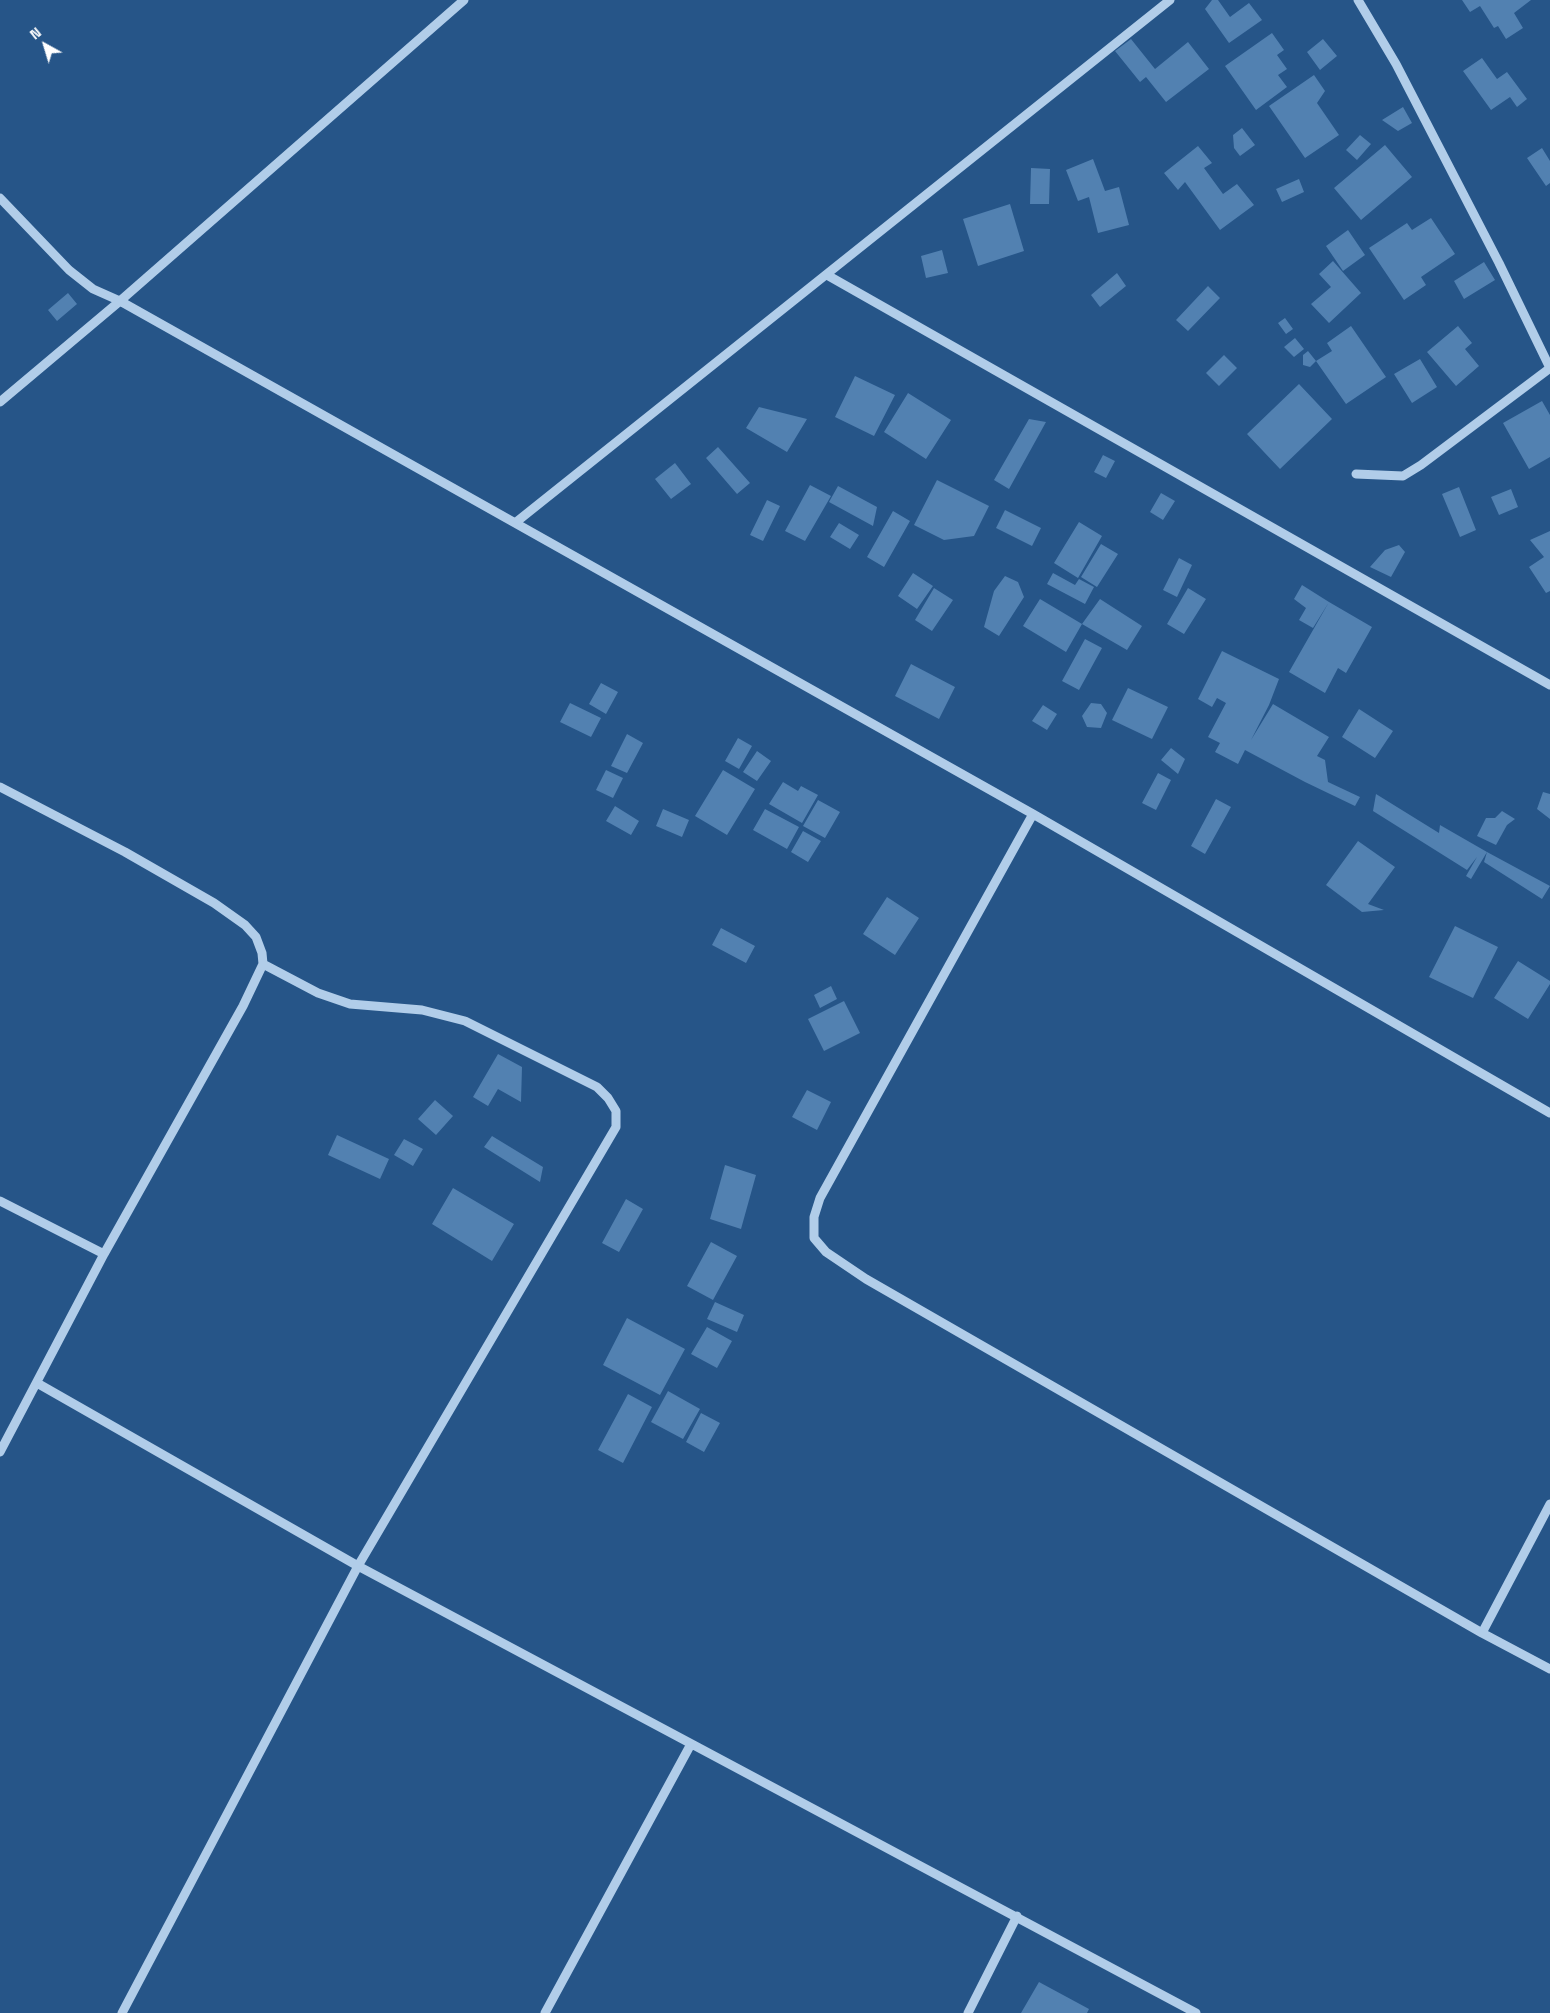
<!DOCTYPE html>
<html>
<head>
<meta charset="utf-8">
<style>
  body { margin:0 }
  #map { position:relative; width:1550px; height:2013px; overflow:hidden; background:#265588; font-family:"Space Grotesk",sans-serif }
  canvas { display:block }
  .north { position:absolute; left:20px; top:20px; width:50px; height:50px; -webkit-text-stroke:4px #265588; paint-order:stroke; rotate:321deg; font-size:14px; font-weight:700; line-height:20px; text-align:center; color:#fff }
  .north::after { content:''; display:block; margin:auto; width:18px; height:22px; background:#fff; clip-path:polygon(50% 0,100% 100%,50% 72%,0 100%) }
</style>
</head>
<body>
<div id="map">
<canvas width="1550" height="2013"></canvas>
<div class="north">N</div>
</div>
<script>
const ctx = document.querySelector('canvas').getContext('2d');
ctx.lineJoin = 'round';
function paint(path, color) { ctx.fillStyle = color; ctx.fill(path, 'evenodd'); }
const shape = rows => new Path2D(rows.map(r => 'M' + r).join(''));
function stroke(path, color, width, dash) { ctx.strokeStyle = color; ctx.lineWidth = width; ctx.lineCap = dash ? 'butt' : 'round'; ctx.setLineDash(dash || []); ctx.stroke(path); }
const building = shape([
  [1212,0,1218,0,1230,17,1249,3,1262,20,1229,43,1205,9],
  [1462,0,1531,0,1514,13,1523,28,1506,39,1498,26,1494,28,1480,6,1470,12],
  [1272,33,1284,50,1277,55,1287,69,1278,75,1287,87,1256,110,1225,66],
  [1131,39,1155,69,1188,42,1209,69,1166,102,1146,77,1140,82,1115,51],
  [1323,39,1337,56,1320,70,1307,52],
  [1482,58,1497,79,1507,72,1527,99,1517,107,1510,97,1491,110,1463,71],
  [1314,75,1325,91,1317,103,1339,135,1305,158,1269,106],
  [1403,107,1412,123,1398,131,1382,120],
  [1242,128,1255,145,1240,156,1234,148,1233,135],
  [1360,135,1371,144,1357,160,1346,150],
  [1385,145,1412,177,1361,220,1334,188],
  [1198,146,1212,163,1204,168,1223,194,1237,184,1254,205,1220,230,1185,182,1178,190,1164,173],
  [1542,148,1550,161,1550,183,1546,186,1527,158],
  [1093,159,1105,191,1119,187,1129,225,1098,233,1089,197,1078,201,1066,170],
  [1031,168,1050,169,1049,204,1030,204],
  [1299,179,1304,192,1282,202,1276,189],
  [1010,204,1024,251,978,266,963,219],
  [1431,218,1455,254,1421,277,1426,285,1404,300,1369,248,1407,223,1412,230],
  [1348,230,1365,255,1343,271,1326,246],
  [942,250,948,273,926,278,921,256],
  [1333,261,1361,293,1329,323,1311,304,1331,287,1319,274],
  [1484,262,1495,280,1464,299,1454,281],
  [1117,273,1126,286,1100,307,1091,295],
  [1208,286,1220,298,1188,331,1176,320],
  [68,293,77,304,57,321,48,310],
  [1285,318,1293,329,1286,334,1278,323],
  [1351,326,1386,377,1346,404,1316,361,1332,351,1327,343],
  [1458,326,1472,343,1465,349,1479,366,1456,386,1427,352],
  [1295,338,1304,349,1294,357,1284,347],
  [1308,351,1316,361,1310,367,1303,365,1303,355],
  [1224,355,1237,368,1219,386,1206,373],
  [1420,359,1437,387,1412,403,1394,374],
  [855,376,895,395,874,436,835,417],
  [1299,384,1332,419,1280,469,1247,434],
  [908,393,951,420,926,459,884,432],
  [1542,401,1550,415,1550,457,1529,469,1503,423],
  [759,407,807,419,787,452,746,428],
  [1029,419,1046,422,1009,489,994,480],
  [718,447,750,483,737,494,706,458],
  [1103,455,1115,461,1106,478,1094,472],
  [675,463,691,484,671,499,655,479],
  [937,480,989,506,974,536,944,540,914,525],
  [810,485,831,496,805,541,785,531],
  [838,486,877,507,873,526,829,502],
  [1459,487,1476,530,1460,537,1442,494],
  [1511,489,1518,507,1499,515,1491,497],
  [1161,493,1175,501,1163,520,1150,512],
  [767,500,780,506,763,541,750,535],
  [1005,510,1041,528,1032,546,996,528],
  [893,511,910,521,884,567,867,557],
  [1079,522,1102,536,1078,578,1054,563],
  [839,523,859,535,850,549,830,537],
  [1550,531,1550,591,1546,593,1529,567,1544,557,1530,540],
  [1101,544,1118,554,1097,587,1081,577],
  [1399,545,1405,552,1391,577,1370,567,1385,550],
  [1179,558,1192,565,1177,597,1163,590],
  [913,573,933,586,917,609,898,596],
  [1053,573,1075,585,1079,579,1094,587,1085,604,1047,584],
  [1005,576,1018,582,1024,597,999,636,984,627,994,591],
  [1302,585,1329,602,1313,628,1299,620,1306,608,1294,599],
  [934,588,953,600,932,631,915,620],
  [1188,588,1206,599,1184,634,1167,624],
  [1040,599,1082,624,1066,652,1023,626],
  [1100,599,1142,626,1127,650,1082,624],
  [1329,602,1372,627,1346,673,1338,668,1325,693,1289,672],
  [1085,639,1102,648,1079,690,1062,681],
  [1222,651,1279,679,1269,705,1251,740,1273,704,1329,737,1317,756,1325,760,1328,782,1360,797,1355,806,1305,782,1245,750,1238,764,1215,752,1220,743,1208,737,1226,703,1217,698,1212,707,1198,699],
  [911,664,955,687,939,719,895,696],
  [601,683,618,692,606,714,589,704],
  [1128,688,1168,707,1152,739,1112,720],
  [570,703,601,718,591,737,560,722],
  [1091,703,1101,704,1107,713,1101,728,1087,727,1082,716],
  [1043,705,1057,714,1047,730,1032,721],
  [1359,709,1393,731,1375,758,1342,737],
  [627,734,643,743,627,773,611,766],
  [738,738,752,746,739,769,725,761],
  [1171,748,1185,759,1178,774,1161,760],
  [757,751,771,761,757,781,743,772],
  [606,770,623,778,613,798,596,790],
  [723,770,755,789,727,835,695,816],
  [1158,773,1171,780,1156,810,1142,803],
  [783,782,798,791,801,786,818,795,802,823,769,804],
  [1543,792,1550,794,1550,819,1537,809],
  [1376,794,1439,833,1440,825,1487,852,1471,879,1466,876,1477,857,1467,870,1373,811],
  [1216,799,1231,807,1205,854,1191,846],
  [818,800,840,812,825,838,803,826],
  [615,806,639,821,631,835,606,821],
  [663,809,689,820,682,837,656,826],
  [765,809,799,827,787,849,753,830],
  [1502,811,1515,819,1507,825,1496,845,1477,836,1486,818,1495,818],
  [803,831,821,841,808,862,791,852],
  [1358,841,1395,867,1368,904,1384,910,1362,912,1326,885],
  [1487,852,1550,886,1542,899,1484,862],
  [887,897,919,918,895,955,863,934],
  [1455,926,1498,947,1473,998,1429,977],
  [721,928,755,946,746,963,712,945],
  [1518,961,1550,981,1550,984,1528,1019,1494,998],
  [831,986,837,999,820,1008,814,995],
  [844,1001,860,1033,824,1051,808,1019],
  [498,1054,522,1067,521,1102,498,1089,488,1106,473,1097],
  [807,1090,831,1102,817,1130,792,1117],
  [435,1100,453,1116,436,1135,418,1119],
  [337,1135,389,1159,380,1179,328,1155],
  [492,1136,543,1167,540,1182,484,1147],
  [404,1139,423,1149,413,1166,394,1155],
  [725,1165,756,1175,741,1229,710,1219],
  [453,1188,514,1224,492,1261,432,1224],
  [626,1199,643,1209,619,1252,602,1243],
  [711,1242,737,1256,713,1300,687,1286],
  [715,1302,744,1315,737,1332,707,1319],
  [627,1318,685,1349,660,1395,603,1365],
  [707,1327,732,1341,717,1368,691,1354],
  [668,1391,700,1409,683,1439,651,1422],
  [628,1394,652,1407,623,1463,598,1450],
  [701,1413,720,1423,704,1452,686,1442],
  [1039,1982,1089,2009,1087,2013,1021,2013]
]);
const minor = shape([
  [1358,0,1396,64,1499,263,1550,368],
  [0,198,69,270,93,289,120,301,1033,814,1550,1113],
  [827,275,1550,685],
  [0,402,120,301,464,0],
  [1356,474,1403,476,1421,465,1550,368],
  [515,523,1170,0],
  [0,787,125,852,214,903,245,925,256,937,262,953,263,964,243,1006,104,1254,0,1452],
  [1033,814,820,1198,814,1217,814,1238,826,1252,866,1279,1482,1633,1550,1669],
  [0,1201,104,1254],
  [37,1383,358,1566,1196,2013],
  [1482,1633,1550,1504],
  [122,2013,358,1566,616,1127,616,1111,608,1098,597,1087,465,1021,422,1010,350,1004,318,993,263,964],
  [545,2013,691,1744],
  [968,2013,1017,1916]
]);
paint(building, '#5281b1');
stroke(minor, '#b1cde9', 9);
</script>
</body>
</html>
